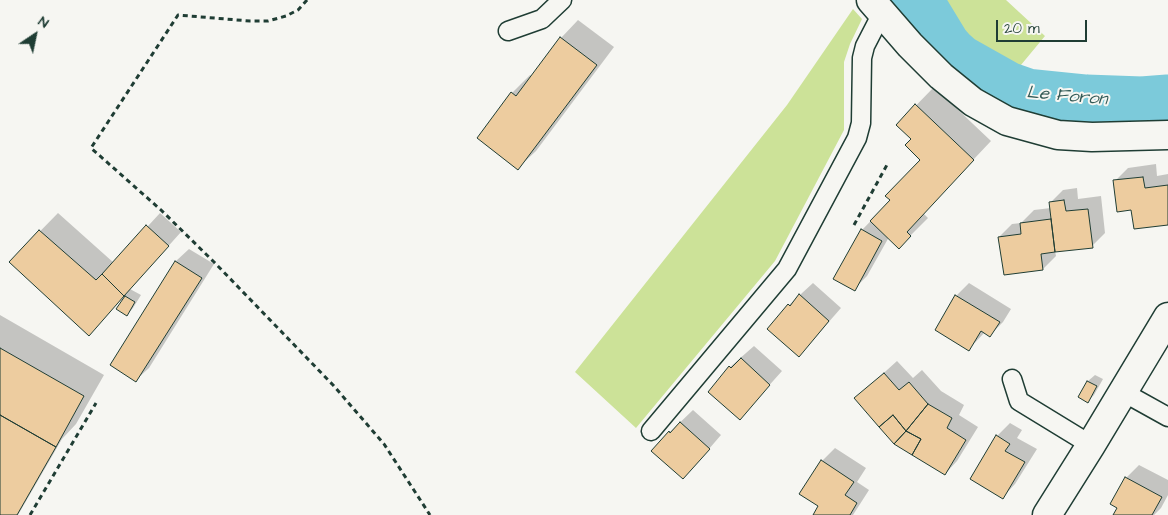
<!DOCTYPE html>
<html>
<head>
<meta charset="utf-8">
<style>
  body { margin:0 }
  #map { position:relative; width:1168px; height:515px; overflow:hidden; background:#f6f6f2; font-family:"Architects Daughter",sans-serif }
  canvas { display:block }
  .north { position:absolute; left:10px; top:10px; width:50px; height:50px; -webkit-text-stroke:4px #f6f6f2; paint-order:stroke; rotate:34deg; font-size:14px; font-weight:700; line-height:20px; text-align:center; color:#1f3d34 }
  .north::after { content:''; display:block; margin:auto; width:18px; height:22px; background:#1f3d34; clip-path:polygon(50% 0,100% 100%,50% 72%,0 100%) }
  .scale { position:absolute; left:996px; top:20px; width:91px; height:22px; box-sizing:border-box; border:2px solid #1f3d34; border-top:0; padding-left:6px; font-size:15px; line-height:18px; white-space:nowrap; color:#1f3d34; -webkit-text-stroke:4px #f6f6f2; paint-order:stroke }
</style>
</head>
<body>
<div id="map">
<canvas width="1168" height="515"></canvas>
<div class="north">N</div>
<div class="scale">20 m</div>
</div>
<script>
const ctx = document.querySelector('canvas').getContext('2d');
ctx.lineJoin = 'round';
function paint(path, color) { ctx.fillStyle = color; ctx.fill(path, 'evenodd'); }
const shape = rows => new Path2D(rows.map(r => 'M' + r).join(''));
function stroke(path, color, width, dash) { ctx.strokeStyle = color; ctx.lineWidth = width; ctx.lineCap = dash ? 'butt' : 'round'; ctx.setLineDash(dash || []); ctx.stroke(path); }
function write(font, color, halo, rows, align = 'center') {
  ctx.font = font + ' "Architects Daughter",sans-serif'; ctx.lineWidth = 4; ctx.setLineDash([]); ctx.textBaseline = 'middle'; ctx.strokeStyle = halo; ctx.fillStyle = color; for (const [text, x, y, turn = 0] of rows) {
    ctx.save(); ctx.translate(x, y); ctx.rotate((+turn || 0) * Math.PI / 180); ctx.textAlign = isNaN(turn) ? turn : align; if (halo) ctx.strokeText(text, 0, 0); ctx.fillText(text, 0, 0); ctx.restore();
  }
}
const green = shape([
  [928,0,1006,0,1045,36,1011,77,953,43],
  [853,9,862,19,850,44,844,62,844,130,775,261,636,428,575,372,787,105]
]);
const shadow = shape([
  [578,20,614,47,536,151,518,168,479,138,512,93,530,75,532,77,561,38],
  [934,87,991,141,923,213,928,218,899,247,889,237,867,276,854,289,862,230,891,200,922,160,913,139,897,125],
  [1156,164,1157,176,1168,174,1168,223,1132,209,1115,181,1128,168],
  [1077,188,1078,199,1101,196,1105,233,1092,246,1055,251,1056,256,1043,269,999,237,1012,224,1021,223,1034,210,1051,208,1050,203,1063,190],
  [58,213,114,263,160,213,181,232,130,289,141,295,133,308,126,315,124,296,89,334,10,262],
  [189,249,214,264,149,368,136,380,112,365,176,261],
  [813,283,841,308,799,356,789,305],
  [969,283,1011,309,1003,322,990,335,985,332,969,349,956,296],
  [0,315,104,375,76,424,62,439,18,515,0,515],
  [754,346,782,371,740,418,710,392,730,367],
  [897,361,913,378,922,370,941,391,964,405,959,415,978,427,957,461,945,474,856,398],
  [1095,375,1103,379,1094,395,1088,401,1080,397,1088,381],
  [693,410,721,435,696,464,653,451,670,432],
  [1010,423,1022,430,1017,438,1037,449,1015,484,1003,497,997,436],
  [835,448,866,468,857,482,869,490,853,515,814,515,820,506,822,461],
  [1139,465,1168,480,1168,495,1161,508,1154,515,1115,515,1119,507,1126,478]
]);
const river = shape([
  [915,0,943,46,950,54,959,62,1007,89,1027,96,1086,102,1142,104,1168,102]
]);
const building = shape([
  [560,37,597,65,518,170,477,138,511,92,516,96,560,37],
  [915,104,974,160,907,232,911,236,899,249,870,221,890,200,885,196,920,160,905,145,911,139,896,125,915,104],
  [1143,177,1145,188,1168,185,1168,225,1134,229,1131,210,1117,212,1113,180,1143,177],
  [1064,200,1066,211,1088,209,1093,248,1055,252,1049,202,1064,200],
  [1051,219,1055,252,1041,254,1043,270,1004,275,998,237,1021,234,1020,223,1051,219],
  [146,225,169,246,124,296,102,274,146,225],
  [861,229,882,241,855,291,833,279,861,229],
  [39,230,96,280,102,274,124,296,89,336,9,262,39,230],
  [175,261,202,278,136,382,110,365,175,261],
  [799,294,829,321,799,357,767,329,788,304,790,306,799,294],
  [955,295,1000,322,990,337,981,331,969,351,935,330,955,295],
  [125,296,135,302,127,316,116,309,125,296],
  [0,348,84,396,56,447,0,415,0,348],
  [741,358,770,385,740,420,708,392,729,366,731,368,741,358],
  [884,373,899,390,909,382,928,404,906,431,893,415,879,427,854,398,884,373],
  [1087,381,1097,386,1088,403,1078,397,1087,381],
  [928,404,952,418,947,428,966,440,945,475,912,455,921,439,906,431,928,404],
  [0,415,56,447,17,515,0,515,0,415],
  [893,415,906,431,894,444,879,427,893,415],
  [680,422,710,449,683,479,651,451,669,431,670,433,680,422],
  [906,431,921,439,912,455,894,444,906,431],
  [996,435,1010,444,1005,451,1025,462,1003,499,970,479,996,435],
  [821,460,854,482,845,495,857,503,850,515,813,515,818,506,799,494,821,460],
  [1125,477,1162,497,1152,515,1113,515,1117,508,1110,504,1125,477]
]);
const path = shape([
  [307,0,298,10,286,16,268,21,250,21,178,15,91,148,161,210,214,262,333,385,384,444,430,515],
  [854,225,888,163],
  [30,515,96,403]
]);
const service = shape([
  [508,31,542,19,562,0],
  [1012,379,1019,401,1091,445],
  [1123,392,1168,417],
  [651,431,787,269,857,138,861,123,862,58,865,46,882,13]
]);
const minor = shape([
  [871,0,910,45,941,76,973,102,1007,121,1058,135,1092,137,1168,135],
  [1047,515,1091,445,1168,317]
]);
const waterNames = [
  ["Le Foron",1067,97,5]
];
paint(green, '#cce298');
paint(shadow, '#0003');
stroke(river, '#7ccada', 55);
paint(building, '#edcc9f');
stroke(building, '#1f3d34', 1);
stroke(service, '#1f3d34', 21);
stroke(minor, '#1f3d34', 31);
stroke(path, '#1f3d34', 3, [5, 4]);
stroke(service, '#f6f6f2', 18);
stroke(minor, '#f6f6f2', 28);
write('italic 18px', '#325955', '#f6f6f2', waterNames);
</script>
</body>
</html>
